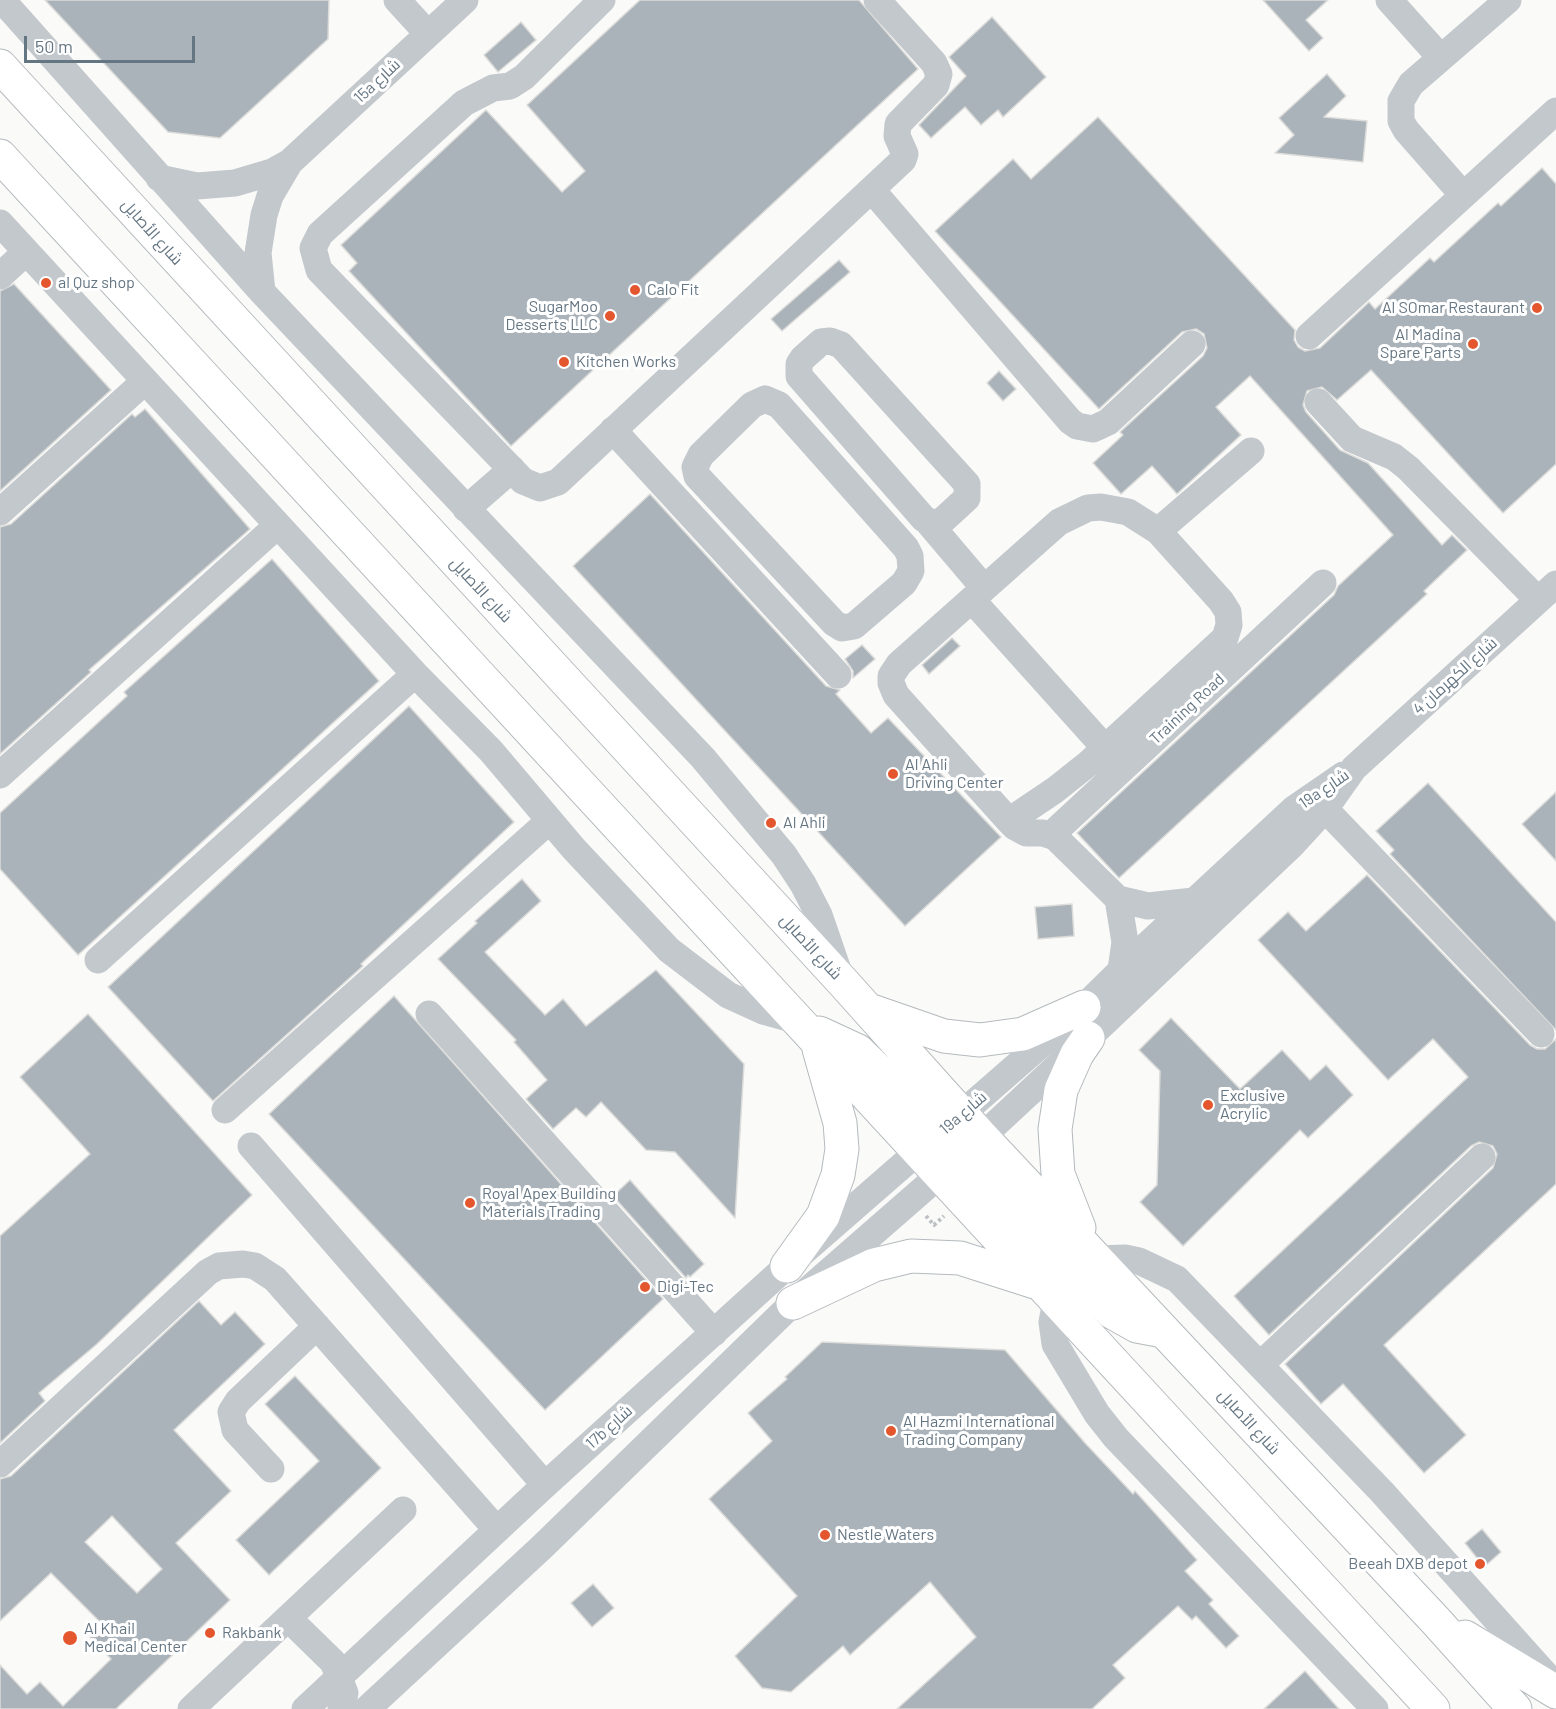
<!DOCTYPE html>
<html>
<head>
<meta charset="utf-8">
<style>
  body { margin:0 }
  #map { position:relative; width:1556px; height:1709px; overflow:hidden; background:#fafaf8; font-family:Barlow,sans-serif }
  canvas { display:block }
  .scale { position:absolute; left:24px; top:36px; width:171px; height:27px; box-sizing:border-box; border:3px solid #657683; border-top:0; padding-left:8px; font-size:18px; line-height:21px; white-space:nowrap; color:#657683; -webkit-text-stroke:4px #fff; paint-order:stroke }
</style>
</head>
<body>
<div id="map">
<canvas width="1556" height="1709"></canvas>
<div class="scale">50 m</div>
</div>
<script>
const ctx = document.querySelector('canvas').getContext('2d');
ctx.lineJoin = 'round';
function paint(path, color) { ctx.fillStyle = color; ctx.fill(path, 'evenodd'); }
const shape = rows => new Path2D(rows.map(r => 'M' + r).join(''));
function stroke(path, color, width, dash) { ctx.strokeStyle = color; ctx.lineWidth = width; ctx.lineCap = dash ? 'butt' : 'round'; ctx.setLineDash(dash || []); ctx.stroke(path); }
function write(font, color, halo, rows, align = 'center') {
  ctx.font = font + ' Barlow,Cairo,sans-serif'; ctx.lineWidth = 6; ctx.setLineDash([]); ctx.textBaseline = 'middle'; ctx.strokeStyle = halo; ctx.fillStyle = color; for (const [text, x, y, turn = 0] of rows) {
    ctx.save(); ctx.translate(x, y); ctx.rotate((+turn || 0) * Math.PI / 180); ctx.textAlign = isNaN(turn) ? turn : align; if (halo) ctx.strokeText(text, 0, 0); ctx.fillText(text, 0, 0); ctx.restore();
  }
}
const building = shape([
  [45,0,329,0,328,39,220,138,168,132,45,0],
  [640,0,859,0,918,69,511,446,349,271,357,263,341,245,486,110,562,192,585,171,527,105,640,0],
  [1263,0,1328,0,1306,20,1323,38,1309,51,1263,0],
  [992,17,1046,77,1003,117,998,110,981,125,965,107,931,138,919,125,966,76,949,57,992,17],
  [521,22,536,40,498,72,484,55,521,22],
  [1327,74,1346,96,1324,117,1367,121,1363,162,1275,153,1294,135,1279,118,1327,74],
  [1098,117,1295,330,1294,340,1298,347,1305,351,1320,348,1369,302,1375,309,1430,258,1434,262,1498,203,1501,206,1542,168,1556,184,1556,464,1503,513,1371,370,1337,400,1322,387,1307,391,1303,405,1306,412,1340,450,1368,463,1442,545,1452,535,1467,550,1424,591,1427,594,1119,878,1077,833,1334,595,1338,586,1393,535,1250,376,1216,407,1241,435,1177,494,1152,466,1121,494,1093,463,1123,435,1120,432,1203,356,1207,348,1204,334,1196,329,1182,332,1099,409,935,231,1013,159,1031,179,1098,117],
  [839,260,850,272,782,331,771,319,839,260],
  [14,284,111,390,0,491,0,291,14,284],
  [999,371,1016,389,1003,401,987,383,999,371],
  [145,409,250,529,89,670,91,672,0,754,0,527,11,524,132,414,135,417,145,409],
  [650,494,826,686,840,690,836,694,871,733,888,718,1001,837,905,926,573,566,650,494],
  [272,559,379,681,78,955,0,869,0,813,127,696,124,692,272,559],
  [952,638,960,646,929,674,922,665,952,638],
  [862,645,875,659,853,678,853,671,845,659,862,645],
  [409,706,514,822,361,964,363,966,213,1101,108,987,409,706],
  [1428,783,1556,922,1556,1030,1390,854,1394,850,1376,831,1428,783],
  [1556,792,1556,861,1522,824,1556,792],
  [1367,875,1530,1045,1537,1049,1545,1049,1556,1039,1556,1184,1384,1345,1466,1435,1424,1473,1343,1384,1321,1404,1285,1364,1493,1168,1497,1154,1493,1146,1479,1142,1471,1146,1269,1335,1234,1296,1468,1077,1433,1039,1388,1080,1258,940,1288,912,1306,931,1367,875],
  [522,879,541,901,485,952,545,1015,563,999,586,1026,656,970,744,1064,735,1218,675,1152,646,1150,601,1102,586,1117,576,1108,553,1129,526,1099,547,1080,514,1042,516,1040,438,959,477,923,475,921,522,879],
  [1072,904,1074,936,1038,939,1035,907,1072,904],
  [394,996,663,1299,545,1410,269,1114,394,996],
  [88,1014,252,1195,97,1344,39,1393,45,1401,0,1443,0,1236,90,1154,20,1077,88,1014],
  [1171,1018,1240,1089,1282,1050,1310,1080,1326,1065,1353,1095,1308,1138,1300,1130,1183,1246,1140,1202,1157,1185,1160,1071,1139,1050,1171,1018],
  [630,1180,704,1264,690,1277,688,1275,686,1278,613,1196,630,1180],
  [199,1301,221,1325,235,1312,265,1344,174,1430,231,1491,176,1543,230,1600,116,1709,0,1709,0,1665,27,1694,40,1682,63,1706,111,1659,90,1637,103,1625,51,1573,0,1621,0,1479,11,1476,199,1301],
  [112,1516,162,1569,137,1593,85,1542,112,1516],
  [822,1342,1005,1350,1085,1443,1133,1494,1135,1491,1197,1560,1185,1571,1213,1600,1209,1604,1239,1636,1226,1648,1196,1616,1192,1620,1178,1606,1113,1665,1125,1678,1092,1709,897,1709,976,1637,930,1582,850,1655,843,1646,791,1692,762,1688,735,1656,797,1596,709,1499,772,1441,748,1413,787,1379,785,1377,822,1342],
  [295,1376,381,1468,269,1575,236,1540,319,1461,265,1404,295,1376],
  [1482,1529,1501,1552,1484,1567,1465,1543,1482,1529],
  [593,1584,614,1608,592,1627,571,1603,593,1584],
  [1305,1671,1339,1709,1264,1709,1305,1671]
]);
const path = shape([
  [926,1216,934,1225,944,1216]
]);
const minor = shape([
  [2,0,262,292,703,758,784,855,803,884,819,915,841,979],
  [397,0,428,34],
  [602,0,524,77,510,86,493,88,464,103,320,234,313,248,319,270,523,481,540,488,558,482,903,160,905,154,897,136,898,124,936,85,939,74,934,63,877,0],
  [1389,0,1441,58],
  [159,178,197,186,235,183,272,172,290,162],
  [872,190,1070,421,1077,426,1093,429,1108,422,1192,344],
  [1463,195,1406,130,1401,121,1401,101,1411,84,1508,0],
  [0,223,415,674,491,751,574,849,669,950,728,995,763,1011,799,1021],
  [0,276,26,252],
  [262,292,258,253,264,215,270,196,290,162,465,0],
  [1309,336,1556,111],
  [830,341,841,345,967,484,967,498,942,521,932,523,924,519,799,376,799,364,803,358,821,342,830,341],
  [765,399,779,405,906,548,910,556,911,571,904,583,854,626,842,628,834,623,697,476,695,467,701,455,752,405,765,399],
  [1318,402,1352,439,1394,457,1408,468,1538,600],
  [613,430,838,675],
  [466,509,512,469],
  [0,512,144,382],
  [928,522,984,588],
  [1158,531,1251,451],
  [972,600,1105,748],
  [0,775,278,525],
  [1325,809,1541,1034],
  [1009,821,1055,790,1089,763,1225,638,1229,625,1228,612,1221,601,1158,531,1128,512,1101,507,1088,508,1059,522,899,664,891,676,891,683,896,695,1009,821,1015,827,1026,833,1043,833,1055,837,1118,899,1125,942,1121,970],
  [1051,835,1323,583],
  [1118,899,1148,906,1194,901],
  [98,960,415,674],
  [429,1014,714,1333],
  [225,1110,549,821],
  [251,1146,545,1485],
  [1097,1259,1125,1258,1139,1261,1177,1279,1382,1492,1553,1683],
  [1056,1301,1052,1322,1055,1344,1097,1414,1116,1438,1375,1709],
  [1260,1365,1482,1157],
  [0,1464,208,1272,219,1266,243,1264,255,1266,275,1279,497,1530],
  [271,1469,235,1430,231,1412,238,1401,317,1326],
  [288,1618,333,1662,345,1693,341,1709],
  [191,1709,403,1510],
  [305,1709,545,1485,787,1266,1084,1007,1143,949,1295,808,1343,775],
  [367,1709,542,1547,793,1303,959,1158,1088,1038,1292,845,1325,809,1354,768,1556,584]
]);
const major = shape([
  [0,66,841,980,981,1136,1435,1620,1515,1709],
  [0,156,1433,1709],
  [872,1011,944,1036,980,1040,1023,1034,1084,1007],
  [819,1033,858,1051,941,1132,956,1139,974,1139],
  [919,1152,944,1150,973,1167,1112,1312,1137,1326,1163,1331],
  [1079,1228,1058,1174,1055,1129,1061,1090,1077,1054,1088,1038],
  [787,1266,823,1216,838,1175,842,1149,840,1123,819,1049],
  [793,1303,874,1265,911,1256,960,1258,1035,1282],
  [1465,1637,1556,1692]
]);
const markers = [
  [46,283,6,"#e4572e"],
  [635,290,6,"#e4572e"],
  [1537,308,6,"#e4572e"],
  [610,316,6,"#e4572e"],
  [1473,344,6,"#e4572e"],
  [564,362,6,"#e4572e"],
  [893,774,6,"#e4572e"],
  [771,823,6,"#e4572e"],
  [1208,1105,6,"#e4572e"],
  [470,1203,6,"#e4572e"],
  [645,1287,6,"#e4572e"],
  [891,1431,6,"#e4572e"],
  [825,1535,6,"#e4572e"],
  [1480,1564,6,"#e4572e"],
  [210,1633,6,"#e4572e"],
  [70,1638,8,"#e4572e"]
];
const streetNames = [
  ["15a شارع",377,81,-43],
  ["شارع الأصايل",152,232,48],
  ["شارع الأصايل",481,590,47],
  ["شارع الكهرمان 4",1455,676,-42],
  ["Training Road",1187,709,-43],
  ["19a شارع",1324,789,-34],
  ["شارع الأصايل",811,947,47],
  ["19a شارع",963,1113,-41],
  ["شارع الأصايل",1249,1422,47],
  ["17b شارع",609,1427,-42]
];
const poiNames = [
  ["al Quz shop",58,283],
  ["Calo Fit",647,290],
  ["SugarMoo",598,307,"right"],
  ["Desserts LLC",598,325,"right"],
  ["Al SOmar Restaurant",1525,308,"right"],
  ["Al Madina",1461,335,"right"],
  ["Spare Parts",1461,353,"right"],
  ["Kitchen Works",576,362],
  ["Al Ahli",905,765],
  ["Driving Center",905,783],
  ["Al Ahli",783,823],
  ["Exclusive",1220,1096],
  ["Acrylic",1220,1114],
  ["Royal Apex Building",482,1194],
  ["Materials Trading",482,1212],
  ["Digi-Tec",657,1287],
  ["Al Hazmi International",903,1422],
  ["Trading Company",903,1440],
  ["Nestle Waters",837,1535],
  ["Beeah DXB depot",1468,1564,"right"],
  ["Al Khail",84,1629],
  ["Medical Center",84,1647],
  ["Rakbank",222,1633]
];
paint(building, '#aab3b9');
stroke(building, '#dcdcda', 1.5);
stroke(major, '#b5babe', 35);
stroke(path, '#bbbfc2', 4, [3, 3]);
stroke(minor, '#c3c8cc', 27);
stroke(major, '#fff', 33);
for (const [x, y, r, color] of markers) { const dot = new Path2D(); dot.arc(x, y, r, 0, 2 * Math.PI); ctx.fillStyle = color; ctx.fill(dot); stroke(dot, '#fff', 2); }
write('16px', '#657683', '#fff', streetNames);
write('16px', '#657683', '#fff', poiNames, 'left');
</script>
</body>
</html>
